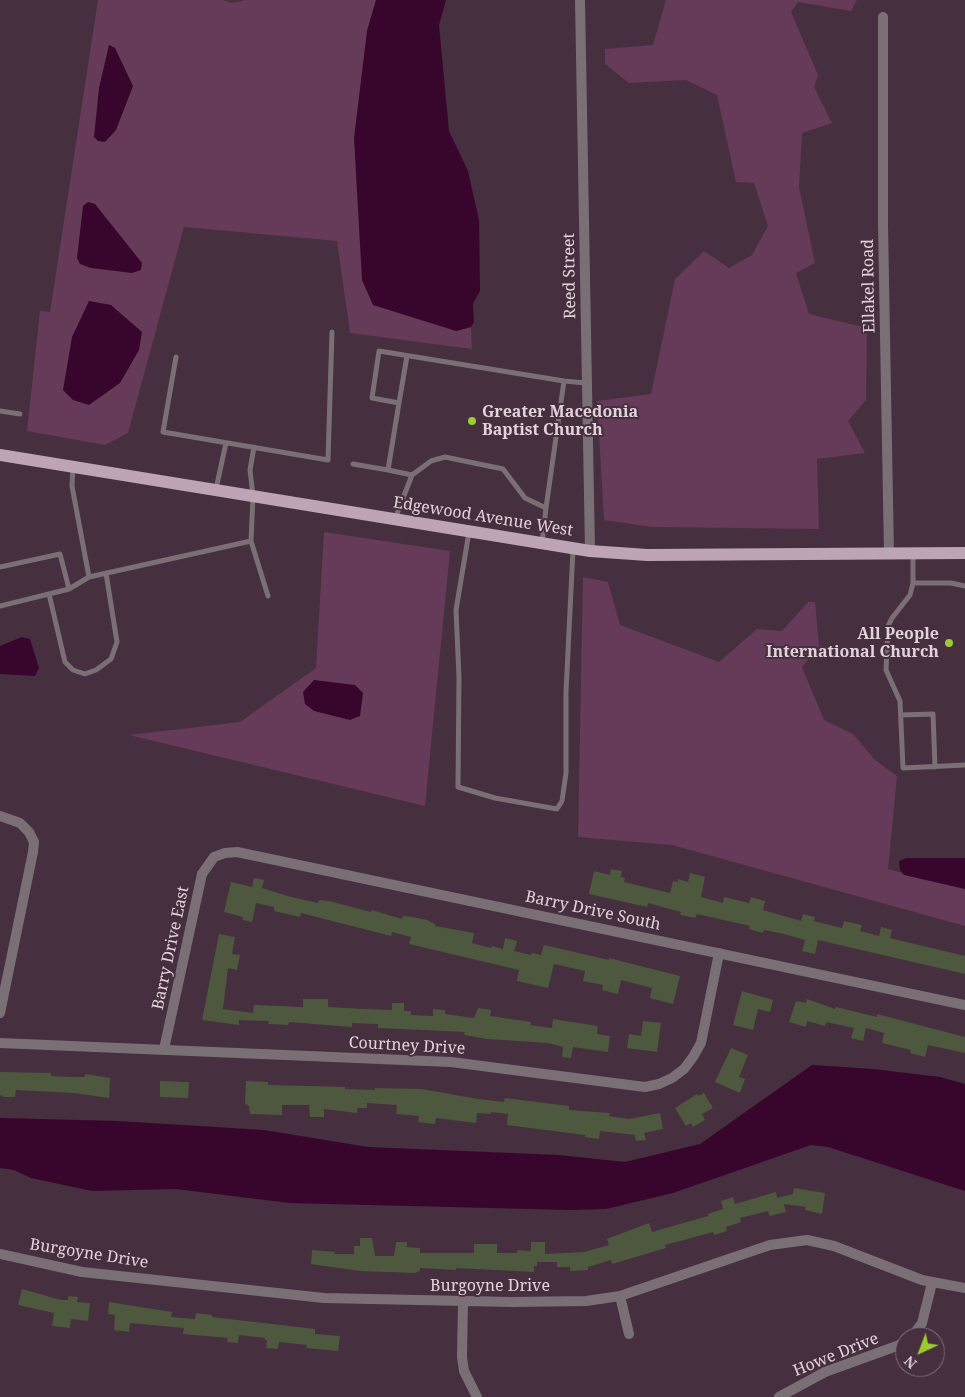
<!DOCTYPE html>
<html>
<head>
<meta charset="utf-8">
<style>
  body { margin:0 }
  #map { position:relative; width:965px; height:1397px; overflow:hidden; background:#462f3e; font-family:"Noto Serif",serif }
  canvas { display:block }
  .north { position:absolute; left:895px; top:1327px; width:50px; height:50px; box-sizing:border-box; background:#462f3e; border:1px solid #84707d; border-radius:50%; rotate:223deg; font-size:14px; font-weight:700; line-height:20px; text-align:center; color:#e1d2db }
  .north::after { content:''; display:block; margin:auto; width:18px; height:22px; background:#9cca31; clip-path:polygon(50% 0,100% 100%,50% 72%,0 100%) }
</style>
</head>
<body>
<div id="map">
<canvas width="965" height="1397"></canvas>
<div class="north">N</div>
</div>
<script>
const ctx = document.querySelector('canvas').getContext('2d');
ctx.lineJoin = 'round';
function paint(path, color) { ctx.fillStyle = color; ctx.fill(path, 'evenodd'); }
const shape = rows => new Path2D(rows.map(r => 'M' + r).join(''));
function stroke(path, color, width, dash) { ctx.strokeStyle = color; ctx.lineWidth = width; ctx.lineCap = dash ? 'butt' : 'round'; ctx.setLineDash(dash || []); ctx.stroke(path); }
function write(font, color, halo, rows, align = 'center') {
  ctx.font = font + ' "Noto Serif",serif'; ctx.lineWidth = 4; ctx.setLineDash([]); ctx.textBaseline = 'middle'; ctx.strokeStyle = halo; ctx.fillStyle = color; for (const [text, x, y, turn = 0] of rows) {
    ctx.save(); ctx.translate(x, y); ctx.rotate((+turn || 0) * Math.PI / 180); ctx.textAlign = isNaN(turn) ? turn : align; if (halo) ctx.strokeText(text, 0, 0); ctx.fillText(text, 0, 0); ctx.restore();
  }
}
const green = shape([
  [98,0,223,0,232,3,245,0,376,0,367,31,456,331,471,327,472,349,350,333,337,241,184,227,128,433,105,445,27,431,40,311,50,312],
  [666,0,857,0,851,11,798,2,791,12,818,75,814,87,832,123,802,133,799,187,815,263,796,273,809,314,867,328,866,400,848,421,865,453,817,459,819,529,652,527,604,520,597,401,651,394,675,279,704,251,729,268,752,255,768,226,754,183,736,182,717,95,686,80,629,83,605,64,605,49,653,45],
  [324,532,450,551,425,806,129,735,240,722,316,668],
  [583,577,608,582,620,625,719,662,757,629,782,631,808,602,815,602,819,646,802,667,824,720,853,734,875,760,897,776,888,869,965,889,965,926,672,845,578,837]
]);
const water = shape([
  [376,0,446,0,439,25,449,131,468,171,479,220,480,291,473,304,474,322,471,327,456,331,373,305,362,280,354,138,367,31],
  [109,45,115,48,133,86,116,130,105,142,98,141,94,137,99,88],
  [88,202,95,204,142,263,141,270,132,273,91,268,80,264,77,258,83,206],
  [89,301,111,305,142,332,139,350,120,383,89,405,73,400,63,390,72,337],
  [22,637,30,639,39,668,35,676,0,674,0,646],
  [314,680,355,685,363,693,360,716,350,720,314,711,305,704,303,692],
  [907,858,965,858,965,889,904,875,900,870,899,861],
  [812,1065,873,1069,940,1077,965,1084,965,1191,828,1147,811,1145,673,1193,606,1209,570,1210,289,1203,176,1189,92,1191,31,1178,14,1170,0,1168,0,1118,118,1121,264,1130,368,1147,559,1155,625,1162,700,1144]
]);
const building = shape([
  [611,869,622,871,621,877,625,878,624,882,670,893,673,881,678,882,678,879,688,882,690,873,705,877,701,897,723,903,724,897,749,903,751,897,765,901,763,910,801,921,803,914,815,917,814,921,842,928,844,921,862,925,860,931,879,936,881,927,892,930,890,938,965,956,965,974,818,940,815,954,802,951,805,940,784,934,764,930,763,933,749,929,750,926,697,914,695,918,680,915,681,912,648,903,647,907,589,894,594,871,610,875],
  [254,878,264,880,262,888,291,897,318,903,319,900,329,901,371,912,372,910,402,919,403,916,412,917,427,920,435,924,435,926,474,933,472,943,491,948,492,946,503,949,505,938,517,941,514,951,531,955,532,953,541,955,544,945,609,960,609,958,680,976,673,1004,650,998,652,988,621,980,618,994,602,990,603,985,583,981,585,971,554,964,548,988,517,981,519,970,409,944,411,937,392,932,391,936,301,913,300,917,274,911,274,907,256,903,252,922,243,920,243,917,224,912,231,882,252,887],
  [219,934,235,937,232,954,240,955,237,970,228,968,223,1009,253,1013,254,1005,303,1007,303,999,328,999,328,1007,364,1009,392,1010,392,1003,404,1003,404,1011,411,1011,411,1015,433,1016,433,1009,445,1010,445,1014,474,1018,478,1008,491,1010,490,1016,531,1022,530,1025,552,1028,553,1019,598,1026,597,1034,610,1036,608,1052,573,1047,571,1058,562,1057,563,1047,548,1043,487,1039,464,1035,465,1032,378,1028,378,1024,352,1023,352,1027,289,1022,288,1025,268,1024,269,1021,239,1020,239,1025,202,1020],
  [742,991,773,1000,770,1012,758,1009,753,1030,733,1025],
  [807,999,835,1009,836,1007,877,1017,877,1014,965,1037,965,1053,928,1045,925,1057,910,1053,911,1050,882,1043,884,1033,866,1028,863,1041,851,1038,854,1028,826,1022,825,1026,807,1021,806,1027,789,1022,796,1001,806,1003],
  [643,1021,661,1023,657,1052,627,1048,629,1034,641,1036],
  [731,1048,748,1055,739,1077,745,1079,740,1093,715,1082],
  [0,1072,51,1073,51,1076,69,1077,84,1077,86,1074,110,1078,109,1098,74,1093,16,1090,15,1097,4,1097,0,1095],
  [160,1081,189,1082,188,1098,160,1097],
  [246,1081,268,1082,268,1085,345,1087,345,1089,375,1090,375,1088,422,1089,478,1099,504,1102,505,1098,569,1106,569,1110,610,1113,609,1116,629,1119,660,1113,663,1129,644,1133,646,1140,636,1141,635,1135,600,1131,599,1139,585,1137,585,1135,507,1125,508,1114,491,1112,491,1114,477,1113,476,1123,436,1118,435,1124,418,1122,419,1116,396,1114,397,1105,367,1103,367,1108,357,1108,357,1113,324,1109,324,1117,310,1117,309,1105,282,1105,282,1115,250,1114,249,1106,245,1104],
  [704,1093,713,1108,702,1114,705,1120,693,1127,691,1123,686,1126,675,1108,697,1094,698,1096],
  [794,1188,825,1193,822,1214,805,1210,806,1207,784,1204,786,1212,770,1216,768,1211,740,1218,741,1222,726,1227,727,1231,714,1235,713,1232,688,1239,665,1245,666,1248,612,1264,611,1260,588,1267,588,1270,570,1271,570,1267,557,1267,557,1262,537,1262,537,1266,534,1266,534,1272,456,1268,456,1270,420,1268,420,1271,415,1273,360,1271,311,1264,312,1250,335,1252,334,1254,354,1254,354,1246,360,1246,360,1238,372,1238,375,1256,394,1256,396,1242,407,1242,407,1247,420,1248,420,1253,474,1253,474,1244,497,1244,497,1253,517,1253,518,1250,531,1251,531,1242,545,1242,545,1254,584,1252,609,1245,607,1239,649,1223,652,1232,708,1216,708,1214,723,1209,721,1201,733,1197,735,1204,776,1192,777,1198,793,1194],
  [22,1289,61,1300,68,1300,68,1296,78,1297,77,1302,90,1303,88,1321,71,1319,70,1328,52,1326,54,1313,18,1305],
  [109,1302,172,1312,171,1317,195,1319,196,1313,212,1315,212,1317,315,1329,315,1334,340,1336,338,1351,306,1348,307,1345,279,1342,278,1349,266,1348,267,1340,265,1340,265,1338,239,1335,238,1343,227,1342,228,1338,183,1334,184,1328,130,1323,129,1332,114,1330,115,1315,108,1314]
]);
const lane = shape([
  [176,357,163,432,328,460,332,332],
  [399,403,407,356],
  [0,411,20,414],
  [353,464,388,470],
  [73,467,72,486,89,577,251,541,253,496,250,470,254,447],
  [412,475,388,470,399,403,372,398,379,351,564,381,586,383],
  [216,489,226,443],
  [546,508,564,381],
  [395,519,412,475,431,461,445,457,503,469,525,498,546,508,542,543],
  [469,532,456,610,459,677,458,787,495,798,557,809,562,801,566,773,566,692,573,550],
  [251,541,268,596],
  [913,554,913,583,951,583,965,586],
  [0,567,60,554,69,589],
  [913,583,910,595,892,618,888,626,886,670,900,701,903,768,965,765],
  [49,594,65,662,73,670,85,674,96,670,111,659,117,642,106,573],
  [0,606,69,589,89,577],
  [901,715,933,714,935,767]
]);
const street = shape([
  [580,0,590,551],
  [883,17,883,225,889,554],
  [0,816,20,823,29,832,34,842,33,852,0,1013],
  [0,1043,451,1062,645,1087,659,1084,672,1078,684,1069,693,1057,701,1043,719,953],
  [164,1049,202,874,214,857,225,853,237,852,965,1005],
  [0,1254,82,1272,324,1298,512,1302,586,1301,620,1296,770,1245,807,1240,834,1246,922,1280,965,1288],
  [620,1296,629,1334],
  [463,1301,462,1357,464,1371,477,1397],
  [912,1337,922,1323,932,1283],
  [779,1397,825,1372,905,1343]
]);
const primary = shape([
  [0,455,590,551,647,555,965,553]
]);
const markers = [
  [472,421,5,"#9cca31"],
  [949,643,5,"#9cca31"]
];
const streetNames = [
  ["Reed Street",570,276,-91],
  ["Ellakel Road",869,286,-91],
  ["Edgewood Avenue West",483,517,9],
  ["Barry Drive South",593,911,12],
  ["Barry Drive East",171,948,-78],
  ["Courtney Drive",407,1046,3],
  ["Burgoyne Drive",89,1254,9],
  ["Burgoyne Drive",490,1286],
  ["Howe Drive",836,1355,-22]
];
const poiNames = [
  ["Greater Macedonia",482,412],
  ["Baptist Church",482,430],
  ["All People",939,634,"right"],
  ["International Church",939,652,"right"]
];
paint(green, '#663a59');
paint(water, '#38062c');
paint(building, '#4e583f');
stroke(lane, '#7b6f76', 5);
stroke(street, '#7b6f76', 10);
stroke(primary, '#bda5b5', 12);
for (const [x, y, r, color] of markers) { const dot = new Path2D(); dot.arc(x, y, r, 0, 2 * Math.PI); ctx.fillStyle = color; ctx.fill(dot); stroke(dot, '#462f3e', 2); }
write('16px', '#e1d2db', '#462f3e', streetNames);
write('bold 16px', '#e1d2db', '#462f3e', poiNames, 'left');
</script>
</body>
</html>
